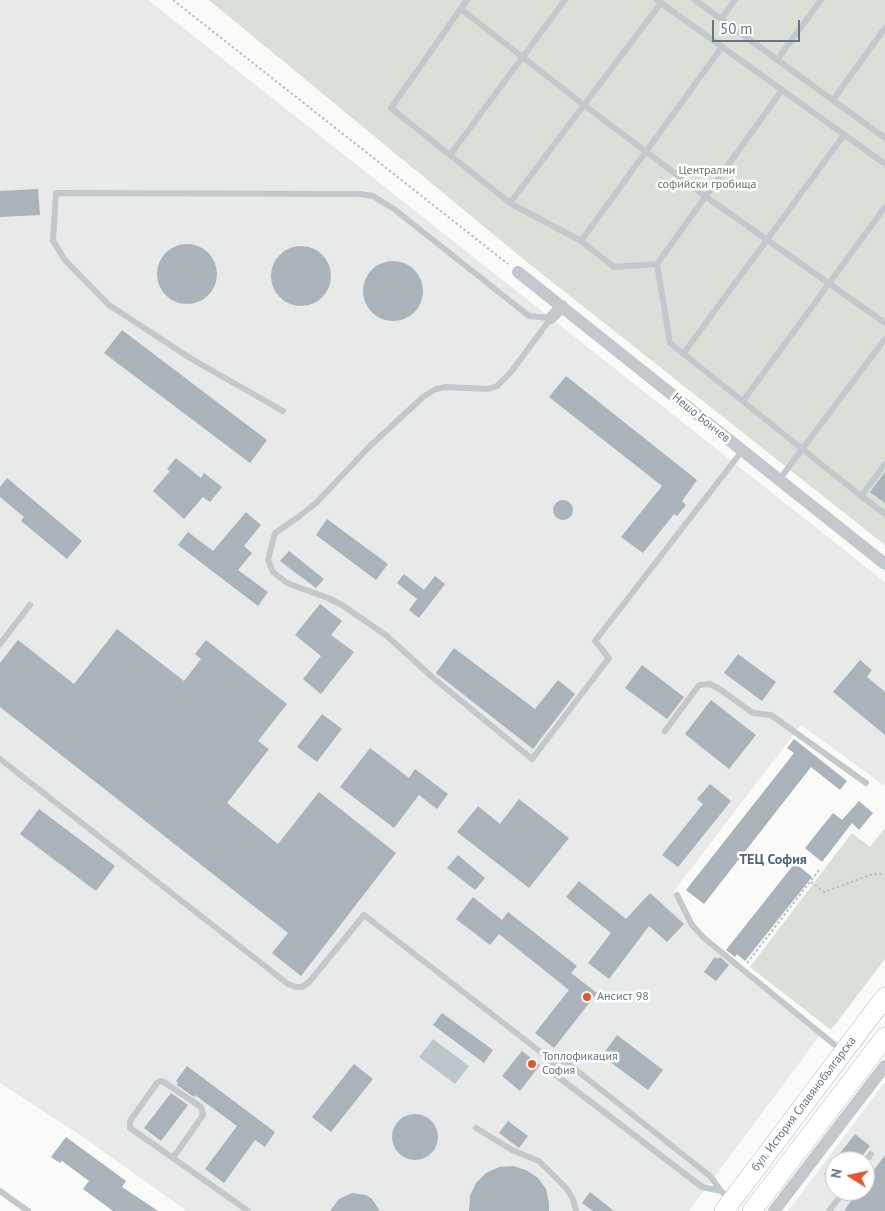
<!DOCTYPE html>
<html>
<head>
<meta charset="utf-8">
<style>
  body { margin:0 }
  #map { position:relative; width:885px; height:1211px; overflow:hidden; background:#fafaf8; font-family:"PT Sans",sans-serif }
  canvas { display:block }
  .north { position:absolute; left:825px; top:1151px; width:50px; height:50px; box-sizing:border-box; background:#fff; border:1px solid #c1c8cd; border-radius:50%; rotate:280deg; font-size:14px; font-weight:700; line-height:20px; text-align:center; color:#657683 }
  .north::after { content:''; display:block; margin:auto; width:18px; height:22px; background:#e4572e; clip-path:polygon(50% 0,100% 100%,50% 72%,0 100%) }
  .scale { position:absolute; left:712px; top:20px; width:88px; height:22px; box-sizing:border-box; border:2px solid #657683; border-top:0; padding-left:6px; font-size:15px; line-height:18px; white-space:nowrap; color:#657683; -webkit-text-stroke:4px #fff; paint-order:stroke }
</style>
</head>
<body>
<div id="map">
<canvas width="885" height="1211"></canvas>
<div class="north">N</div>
<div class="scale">50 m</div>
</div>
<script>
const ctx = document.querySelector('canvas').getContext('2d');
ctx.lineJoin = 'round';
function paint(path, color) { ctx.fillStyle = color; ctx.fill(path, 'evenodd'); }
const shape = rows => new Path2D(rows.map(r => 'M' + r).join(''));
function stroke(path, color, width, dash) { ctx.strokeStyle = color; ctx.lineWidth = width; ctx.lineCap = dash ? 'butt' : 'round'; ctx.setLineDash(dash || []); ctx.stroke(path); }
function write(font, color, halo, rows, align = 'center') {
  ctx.font = font + ' "PT Sans",sans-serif'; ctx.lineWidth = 5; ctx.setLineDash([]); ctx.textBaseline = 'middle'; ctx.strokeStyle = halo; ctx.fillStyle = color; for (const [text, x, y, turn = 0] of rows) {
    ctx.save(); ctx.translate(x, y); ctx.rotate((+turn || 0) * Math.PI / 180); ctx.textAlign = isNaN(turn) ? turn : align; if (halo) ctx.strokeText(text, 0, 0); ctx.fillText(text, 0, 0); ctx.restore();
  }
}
const built = shape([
  [0,0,148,0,885,582,885,786,801,725,673,892,694,931,820,1035,689,1211,187,1211,86,1139,0,1083],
  [885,1082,885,1211,788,1211],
  [835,1161,865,1161,865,1191,835,1191]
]);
const green = shape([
  [209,0,885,0,885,545,527,262],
  [885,828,885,959,831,1030,750,967,852,833,870,847]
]);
const water = shape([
  [433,1039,469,1066,455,1084,419,1057]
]);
const building = shape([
  [38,189,40,215,0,217,0,191],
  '157 274a30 30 0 1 1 60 0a30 30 0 1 1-60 0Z',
  '271 276a30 30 0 1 1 60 0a30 30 0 1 1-60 0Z',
  '363 291a30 30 0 1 1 60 0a30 30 0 1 1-60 0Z',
  [122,330,267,440,250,463,104,353],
  [566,376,697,480,682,501,686,505,677,516,674,514,643,553,621,537,662,486,549,397],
  [176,458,201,478,204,473,222,487,210,502,203,497,184,519,153,491,170,471,167,469],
  [885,472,885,503,870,492],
  [7,478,82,541,67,559,21,521,24,517,0,497,0,487],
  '553 510a10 10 0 1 1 20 0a10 10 0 1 1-20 0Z',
  [246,512,261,525,244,546,252,553,238,570,268,592,258,606,178,545,188,532,213,551],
  [327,519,388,564,376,580,316,535],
  [289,551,324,579,316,588,280,561],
  [404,574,424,590,435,576,445,584,419,618,409,610,417,599,397,583],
  [320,604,342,621,331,635,354,652,321,694,303,679,321,656,295,635],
  [117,629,184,681,201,659,195,654,206,640,287,704,258,741,269,749,227,803,278,844,319,792,396,853,301,976,272,953,288,933,0,707,0,663,18,640,74,684],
  [454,648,535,709,558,680,575,694,533,749,436,673],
  [738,654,776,682,762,701,724,673],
  [860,660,872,670,867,677,885,692,885,735,833,692],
  [642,665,684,697,667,719,625,688],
  [711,700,756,735,729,769,685,734],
  [322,714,342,729,317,762,297,747],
  [794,739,847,781,840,790,811,767,704,904,686,890,794,753,787,748],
  [370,748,409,778,415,769,448,794,437,809,419,795,394,828,340,787],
  [710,784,731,801,678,867,662,855,703,804,697,799],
  [519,799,569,838,529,888,457,832,478,806,500,824],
  [859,801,873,813,859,830,852,823,822,862,805,848,833,813,842,820],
  [39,809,115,866,96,891,20,834],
  [458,855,485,878,475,890,447,868],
  [795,863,812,877,745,961,737,954,735,957,726,950],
  [579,881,626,919,650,893,684,924,667,942,649,926,609,979,588,963,611,933,566,897],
  [473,897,502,920,508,912,577,966,571,973,597,993,554,1048,535,1033,569,990,499,934,490,945,456,919],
  [715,957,718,959,720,957,729,965,716,981,704,972],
  [442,1013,493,1050,484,1063,433,1025],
  [617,1035,663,1070,648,1090,602,1056],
  [522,1051,540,1065,520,1091,502,1076],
  [354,1064,373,1079,331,1132,312,1117],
  [187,1066,275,1132,265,1147,255,1140,224,1183,205,1169,237,1126,195,1095,194,1097,177,1085,178,1083,176,1081],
  [171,1093,188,1105,161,1141,144,1128],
  '392 1137a23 23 0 1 1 46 0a23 23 0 1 1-46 0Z',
  [508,1121,528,1136,519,1148,499,1133],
  [855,1134,870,1146,858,1161,835,1161,835,1182,824,1174],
  [66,1137,126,1181,122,1187,158,1211,113,1211,83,1189,89,1181,62,1161,60,1163,51,1157],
  [885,1155,885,1211,844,1211,858,1191,865,1191,865,1182],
  [513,1166,526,1170,538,1178,546,1189,549,1203,549,1211,469,1211,470,1196,476,1183,486,1173,499,1167],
  [590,1192,614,1211,593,1211,582,1203],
  [352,1193,366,1195,372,1199,380,1211,330,1211,339,1199]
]);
const path = shape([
  [173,0,508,264],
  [811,882,824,892,870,875,885,873],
  [747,963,820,869]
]);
const service = shape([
  [467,0,391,108,510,203,581,241,614,267,657,264],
  [657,0,885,164],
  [695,0,885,138],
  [461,9,584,105,705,196,885,323],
  [721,19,735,0],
  [777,60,821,0],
  [782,90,657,264,670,343,861,496],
  [833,100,885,28],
  [450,155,565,0],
  [510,203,661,3],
  [581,241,722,47],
  [551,318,511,372,497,386,488,389,446,387,436,389,423,397,370,446,317,502,297,518,275,533,268,560,273,572,287,583,328,598,342,605,387,636,431,676,532,759,609,658,595,641,742,451],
  [683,354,844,135],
  [743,401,885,207],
  [283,411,190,358,109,305,65,260,53,241,56,193,360,194,373,196,394,209,529,316,551,318],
  [885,464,861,496,885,514],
  [779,480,885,339],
  [0,644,30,605],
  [665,731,699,685,710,684,718,688,753,713,771,715,866,783],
  [0,759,288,984,296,987,302,987,310,981,364,915,551,1060],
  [677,895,692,925,704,938,841,1050],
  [476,1128,512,1150,539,1161,566,1188,573,1199,576,1211],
  [173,1158,203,1115,202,1110,201,1107,164,1082,160,1081,157,1083,130,1121,130,1128,173,1158,248,1211],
  [865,1162,871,1154],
  [0,1191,28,1211],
  [721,1191,702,1187,557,1076,551,1060,566,1062,710,1176,721,1191,731,1199],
  [829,1211,844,1191]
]);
const minor = shape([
  [518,272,885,564],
  [551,318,562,306],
  [774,1211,885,1066]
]);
const secondary = shape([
  [724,1211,885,997],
  [752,1211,885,1037]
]);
const markers = [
  [587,997,5,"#e4572e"],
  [532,1064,5,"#e4572e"]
];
const parkNames = [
  ["Централни",707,171],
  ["софийски гробища",707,185]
];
const streetNames = [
  ["Нешо Бончев",701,418,39],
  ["бул. История Славянобългарска",804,1104,-53]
];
const poiNames = [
  ["Ансист 98",597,997],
  ["Топлофикация",542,1057],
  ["София",542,1071]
];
const neighbourhoodNames = [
  ["ТЕЦ София",773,860]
];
paint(built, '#e8e9e9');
paint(green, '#dadfd7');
paint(water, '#bbc7cb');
paint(building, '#aab3b9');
stroke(secondary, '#b3babf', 20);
stroke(path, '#bbbfc2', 2, [2.5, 2.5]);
stroke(service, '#c3c8cc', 6);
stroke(minor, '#c3c8cc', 12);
stroke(secondary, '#fff', 19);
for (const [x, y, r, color] of markers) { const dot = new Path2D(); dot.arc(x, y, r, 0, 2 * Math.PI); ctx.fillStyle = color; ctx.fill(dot); stroke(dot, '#fff', 2); }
write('12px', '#687a64', '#fff', parkNames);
write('12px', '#657683', '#fff', streetNames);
write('12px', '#657683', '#fff', poiNames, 'left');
write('bold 14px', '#57646e', '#fff', neighbourhoodNames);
</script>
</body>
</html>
